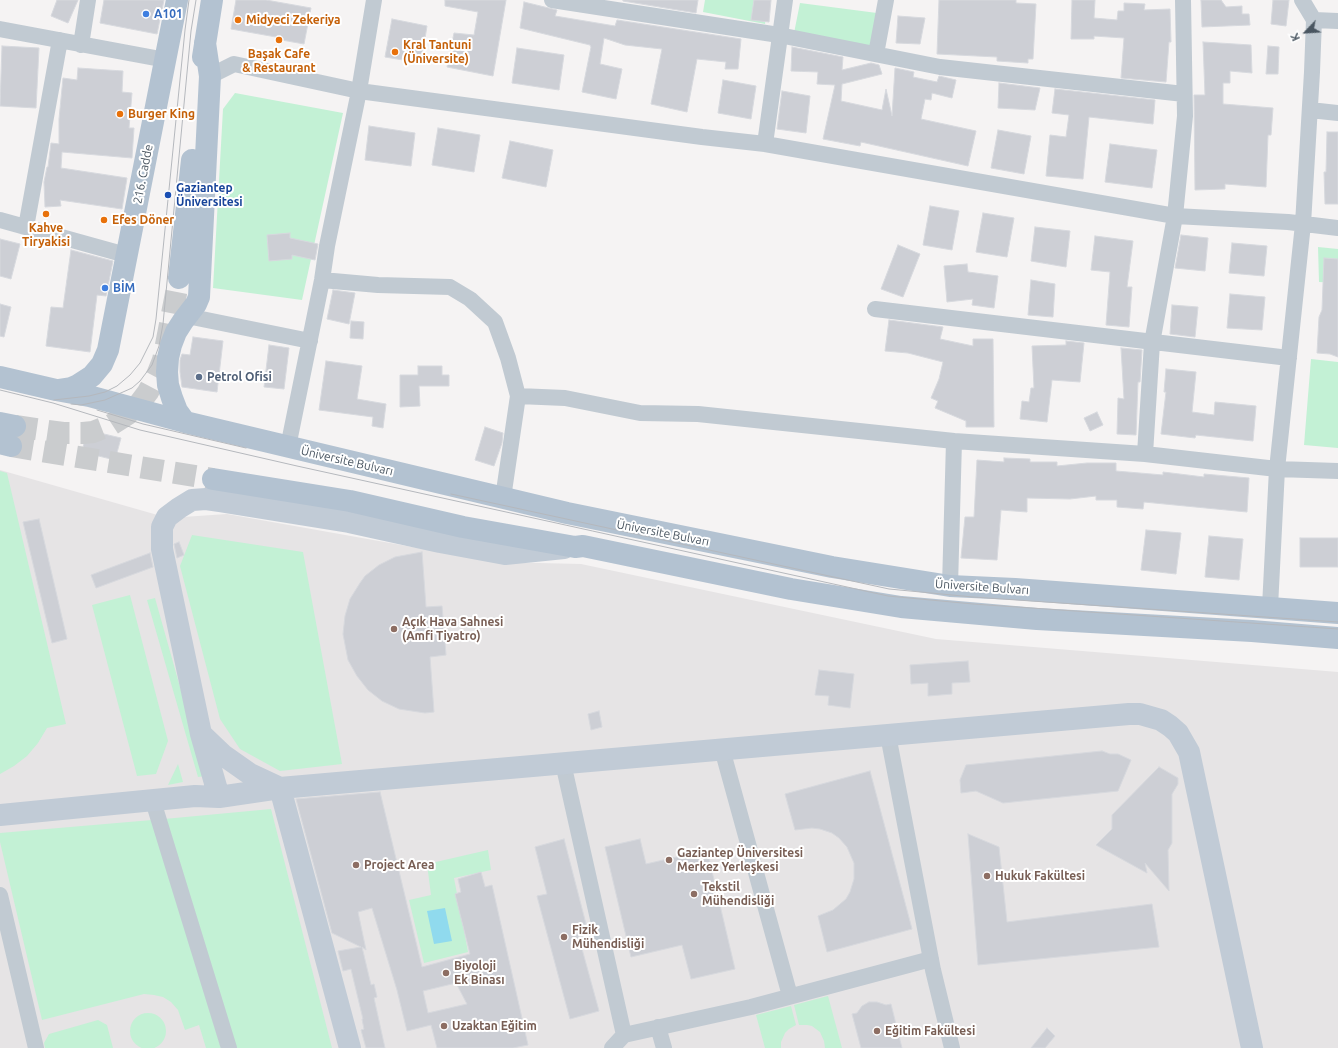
<!DOCTYPE html>
<html>
<head>
<meta charset="utf-8">
<style>
  body { margin:0 }
  #map { position:relative; width:1338px; height:1048px; overflow:hidden; background:#f5f3f3; font-family:Ubuntu,sans-serif }
  canvas { display:block }
  .north { position:absolute; left:1286px; top:12px; width:40px; height:40px; -webkit-text-stroke:3px #fff; paint-order:stroke; rotate:245deg; font-size:11px; font-weight:700; line-height:16px; text-align:center; color:#4a5661 }
  .north::after { content:''; display:block; margin:auto; width:14px; height:18px; background:#4a5661; clip-path:polygon(50% 0,100% 100%,50% 72%,0 100%) }
</style>
</head>
<body>
<div id="map">
<canvas width="1338" height="1048"></canvas>
<div class="north">K</div>
</div>
<script>
const ctx = document.querySelector('canvas').getContext('2d');
ctx.lineJoin = 'round';
function paint(path, color) { ctx.fillStyle = color; ctx.fill(path, 'evenodd'); }
const shape = rows => new Path2D(rows.map(r => 'M' + r).join(''));
function stroke(path, color, width, dash) { ctx.strokeStyle = color; ctx.lineWidth = width; ctx.lineCap = dash ? 'butt' : 'round'; ctx.setLineDash(dash || []); ctx.stroke(path); }
function write(font, color, halo, rows, align = 'center') {
  ctx.font = font + ' Ubuntu,sans-serif'; ctx.lineWidth = 4; ctx.setLineDash([]); ctx.textBaseline = 'middle'; ctx.strokeStyle = halo; ctx.fillStyle = color; for (const [text, x, y, turn = 0] of rows) {
    ctx.save(); ctx.translate(x, y); ctx.rotate((+turn || 0) * Math.PI / 180); ctx.textAlign = isNaN(turn) ? turn : align; if (halo) ctx.strokeText(text, 0, 0); ctx.fillText(text, 0, 0); ctx.restore();
  }
}
const education = shape([
  [0,470,168,518,227,514,497,562,581,564,936,639,1338,672,1338,1048,0,1048]
]);
const green = shape([
  [705,0,769,0,765,24,703,12],
  [800,3,877,13,870,48,794,33],
  [235,93,343,113,302,300,213,288,223,109],
  [1318,247,1338,249,1338,283,1319,282],
  [1311,359,1338,362,1338,448,1304,445],
  [0,471,7,473,66,724,47,728,38,743,27,756,14,766,0,774],
  [192,535,303,552,342,764,280,771,240,749,220,719,180,566],
  [130,595,168,741,156,774,137,776,92,605],
  [155,598,205,776,198,777,147,600],
  [178,764,183,782,168,785],
  [271,809,332,1048,235,1048,164,819],
  [152,820,221,1048,206,1048,199,1025,185,1030,178,1010,171,1002,163,997,154,995,144,994,42,1020,0,842,0,833],
  [488,850,491,870,454,878,468,952,424,963,409,900,431,895,427,864],
  [828,996,842,1048,825,1048,824,1041,820,1032,812,1026,807,1025,799,1025,794,1005],
  [791,1006,796,1025,789,1029,785,1033,781,1042,781,1048,765,1048,756,1015],
  '130 1031a18 18 0 1 1 36 0a18 18 0 1 1-36 0Z',
  [98,1020,107,1025,113,1048,45,1048,44,1043,49,1034]
]);
const water = shape([
  [445,908,452,941,434,944,427,911]
]);
const building = shape([
  [57,0,78,0,68,23,51,16,57,0],
  [104,0,164,0,157,34,100,23,104,0],
  [236,0,266,0,311,8,304,44,276,39,276,37,231,29,236,0],
  [445,0,506,0,493,76,447,67,454,33,474,35,478,12,445,6,445,0],
  [623,0,698,0,696,13,623,1,623,0],
  [754,0,771,0,769,22,751,20,754,0],
  [939,0,1016,0,1016,3,1036,4,1033,59,1028,59,1028,63,997,61,997,57,937,54,939,0],
  [1072,0,1095,0,1094,18,1117,20,1118,11,1124,11,1124,3,1145,4,1144,10,1170,9,1171,42,1169,42,1166,82,1121,78,1124,38,1094,36,1094,39,1071,39,1072,0],
  [1201,0,1221,0,1226,7,1242,6,1242,14,1249,14,1250,25,1202,27,1201,0],
  [1273,0,1289,0,1286,26,1271,24,1273,0],
  [524,2,557,10,555,16,615,26,617,20,741,39,738,69,725,69,726,62,697,59,687,112,651,104,662,49,625,45,604,38,600,64,622,69,616,99,582,92,591,47,590,45,520,28,524,2],
  [898,16,925,18,920,44,896,43,898,16],
  [392,19,427,26,421,63,385,57,392,19],
  [1203,42,1251,45,1252,73,1230,71,1230,83,1223,83,1223,104,1273,108,1271,135,1268,135,1266,187,1225,184,1225,189,1195,190,1194,95,1205,95,1203,42],
  [2,46,39,48,36,108,0,106,2,46],
  [1268,46,1279,47,1278,74,1266,74,1268,46],
  [792,47,843,57,842,70,871,63,879,65,882,74,842,84,841,101,882,110,886,89,892,116,895,68,914,72,913,77,937,82,939,76,956,80,952,98,932,93,931,100,925,99,921,119,976,131,968,166,861,142,860,146,823,139,835,85,817,84,818,72,791,71,792,47],
  [517,48,564,55,559,90,512,83,517,48],
  [78,68,123,71,122,92,132,93,129,128,134,128,132,158,62,152,61,168,127,178,122,209,60,200,61,206,45,207,44,182,47,167,48,167,51,143,59,144,59,119,63,78,77,80,78,68],
  [723,80,756,86,751,119,718,113,723,80],
  [999,83,1040,88,1035,110,998,108,999,83],
  [1055,89,1155,100,1153,124,1089,117,1083,179,1046,176,1050,135,1066,137,1069,115,1052,113,1055,89],
  [782,91,810,96,806,133,777,129,782,91],
  [369,126,415,133,411,166,365,160,369,126],
  [438,128,480,135,474,172,432,165,438,128],
  [998,130,1031,136,1024,174,991,168,998,130],
  [1327,132,1338,132,1338,204,1325,204,1324,172,1326,172,1327,132],
  [510,141,553,150,546,187,502,178,510,141],
  [1110,144,1157,150,1152,188,1105,182,1110,144],
  [930,206,959,211,952,250,923,245,930,206],
  [983,213,1014,218,1007,257,976,252,983,213],
  [1035,227,1070,231,1066,267,1031,261,1035,227],
  [290,233,290,238,318,244,315,260,292,255,292,259,269,261,267,235,290,233],
  [1181,235,1208,238,1205,271,1175,268,1181,235],
  [1095,236,1133,241,1127,287,1132,287,1129,327,1106,325,1110,272,1091,270,1095,236],
  [0,239,20,244,11,279,0,276,0,239],
  [1232,243,1267,246,1264,276,1229,273,1232,243],
  [898,245,920,254,903,297,881,289,898,245],
  [71,250,113,261,106,296,97,295,90,352,46,346,51,307,63,308,71,250],
  [1324,258,1338,259,1338,357,1330,354,1317,353,1319,317,1322,310,1324,258],
  [967,264,968,272,998,276,994,308,972,305,973,299,947,302,944,266,967,264],
  [1031,280,1055,284,1053,317,1028,315,1031,280],
  [333,290,355,293,349,324,327,319,333,290],
  [1230,294,1265,297,1262,330,1227,328,1230,294],
  [0,304,11,307,4,337,0,336,0,304],
  [1172,305,1198,307,1195,337,1170,334,1172,305],
  [889,320,943,327,940,339,973,346,973,339,993,339,994,427,966,427,966,421,935,408,938,401,931,398,939,379,943,362,908,353,885,351,889,320],
  [351,321,364,322,363,339,350,338,351,321],
  [193,337,223,341,217,392,182,387,180,372,180,360,182,354,190,355,193,337],
  [1066,341,1084,343,1080,382,1052,380,1047,422,1020,419,1022,401,1029,402,1031,388,1034,388,1032,346,1066,345,1066,341],
  [269,345,289,348,284,389,264,387,269,345],
  [1121,348,1142,350,1140,382,1138,382,1136,435,1117,434,1118,398,1124,399,1121,348],
  [326,361,362,366,357,399,386,404,383,428,372,426,373,417,319,410,326,361],
  [418,366,442,366,442,375,449,375,449,386,419,386,420,406,400,407,400,375,418,375,418,366],
  [1166,369,1196,372,1192,412,1214,415,1215,402,1256,406,1253,441,1196,435,1195,438,1161,434,1166,392,1164,392,1166,369],
  [1097,412,1103,425,1090,431,1084,418,1097,412],
  [485,427,503,433,502,443,494,466,475,460,485,427],
  [87,430,121,438,115,460,82,452,87,430],
  [1004,458,1030,459,1030,462,1057,462,1057,466,1087,463,1116,463,1116,471,1163,475,1163,472,1204,477,1204,474,1249,478,1247,512,1144,502,1143,509,1117,507,1117,500,1096,500,1096,496,1070,499,1027,498,1027,512,1001,510,997,560,961,558,965,517,974,517,977,460,1004,462,1004,458],
  [39,519,67,639,52,643,23,522,39,519],
  [1146,530,1181,533,1176,574,1141,570,1146,530],
  [1209,536,1243,539,1239,580,1205,577,1209,536],
  [1300,538,1338,538,1338,567,1300,567,1300,538],
  [179,542,184,555,177,558,174,544,179,542],
  [422,552,426,607,442,606,446,655,430,657,434,712,425,713,399,709,382,701,368,690,357,676,348,660,343,634,345,616,350,599,360,583,365,576,379,565,395,557,422,552],
  [150,553,153,567,96,588,91,575,150,553],
  [968,661,970,682,952,683,952,694,928,696,928,683,911,684,910,665,968,661],
  [819,670,854,674,850,708,828,705,829,696,815,695,819,670],
  [599,711,602,727,591,730,588,714,599,711],
  [1102,751,1110,754,1118,754,1131,760,1118,791,1003,803,976,791,961,793,960,780,966,765,1102,751],
  [1159,767,1178,778,1178,784,1172,794,1172,843,1168,850,1169,891,1145,863,1147,873,1096,845,1112,829,1112,815,1159,767],
  [870,771,912,929,827,952,818,916,833,910,846,899,850,892,854,879,854,863,847,847,839,838,832,833,820,829,812,828,795,830,785,794,870,771],
  [380,792,422,967,470,954,455,894,461,892,458,879,481,872,485,887,492,885,528,1045,513,1048,437,1048,431,1025,407,1031,397,990,372,908,358,912,366,950,362,947,371,985,374,984,377,997,374,998,385,1048,366,1048,361,1030,364,1029,362,1019,363,1019,351,969,343,971,338,951,361,947,332,933,296,799,380,792],
  [456,983,467,1004,428,1013,423,991,456,983],
  [968,834,999,847,1007,922,1152,904,1159,947,978,965,968,834],
  [564,839,586,924,576,927,599,1011,570,1019,537,896,547,894,535,847,564,839],
  [640,839,646,864,707,850,735,969,691,979,682,945,631,957,605,847,640,839],
  [869,1002,877,1002,886,1005,891,1004,902,1048,861,1048,852,1014,857,1013,862,1006,869,1002],
  [1047,1028,1055,1036,1045,1048,1031,1048,1047,1028]
]);
const primaryTunnel = shape([
  [15,426,63,433,83,433,93,432,111,425,128,414,136,408,148,392,157,375,163,360,179,278],
  [11,446,213,479]
]);
const street = shape([
  [552,0,779,35,940,67,1184,94],
  [1314,20,1338,21],
  [0,29,166,60],
  [81,45,88,0],
  [876,54,886,0],
  [210,76,234,64,359,91,702,137,765,144,1175,216,1288,222,1338,228],
  [1310,110,1338,113],
  [765,144,785,0],
  [0,220,126,255],
  [26,227,60,40],
  [322,280,378,285,450,287,470,299,495,322,508,358,518,396,503,498],
  [875,309,1289,358],
  [187,316,310,341],
  [518,396,565,398,640,413,698,414,954,441],
  [288,447,322,280,327,246,359,91,374,0],
  [1145,454,1152,343,1175,216,1185,116,1183,0],
  [950,586,954,441,1145,454,1277,469,1338,471],
  [1270,607,1277,469,1303,224,1312,72,1314,20,1302,0],
  [888,735,933,970,952,1048],
  [722,749,790,996],
  [563,763,624,1035,751,1007,931,959],
  [153,801,229,1048],
  [0,895,36,1048],
  [658,1027,664,1048],
  [612,1048,624,1035]
]);
const secondary = shape([
  [202,735,223,755,250,774,280,788,350,1048],
  [219,797,201,734,162,549,162,527,167,517,179,508,192,500,206,499,220,501,349,522,440,542,505,554,564,548],
  [0,815,195,796,219,797,280,788,1129,714,1140,714,1161,720,1170,726,1178,733,1189,752,1252,1048]
]);
const primary = shape([
  [203,57,212,0],
  [179,278,192,160],
  [0,377,56,390,89,396,185,422,567,513,832,567,950,586,1015,589,1338,613],
  [58,390,71,388,78,385,92,376,102,364,108,350,177,0],
  [185,422,177,411,172,398,168,385,167,372,168,358,171,345,176,332,183,321,196,304,199,297,210,76,205,43],
  [0,423,15,426],
  [0,443,11,446],
  [213,479,350,501,463,527,575,547,583,546,791,589,901,607,1037,619,1252,631,1338,638]
]);
const tram = shape([
  [0,390,53,403,140,430,297,466,888,596,973,604,1338,629],
  [54,400,89,396,105,392,117,386,130,375,140,363,153,337,156,319,185,30,189,0],
  [71,404,81,405,105,400,132,388,140,381,152,365,159,346,163,324,191,31,196,0],
  [97,410,143,424,246,448],
  [451,494,889,589,973,597,1338,622]
]);
const markers = [
  [146,14,4,"#3f7fe0"],
  [238,20,4,"#e8710a"],
  [279,40,4,"#e8710a"],
  [395,52,4,"#e8710a"],
  [120,114,4,"#e8710a"],
  [168,195,4,"#1a4fb4"],
  [46,214,4,"#e8710a"],
  [104,220,4,"#e8710a"],
  [105,288,4,"#3f7fe0"],
  [199,377,4,"#5c6f8a"],
  [394,629,4,"#8d6e63"],
  [669,860,4,"#8d6e63"],
  [356,865,4,"#8d6e63"],
  [987,876,4,"#8d6e63"],
  [694,894,4,"#8d6e63"],
  [564,937,4,"#8d6e63"],
  [446,973,4,"#8d6e63"],
  [444,1026,4,"#8d6e63"],
  [877,1031,4,"#8d6e63"]
];
const shopNames = [
  ["A101",154,14],
  ["BİM",113,288]
];
const foodNames = [
  ["Midyeci Zekeriya",246,20],
  ["Kral Tantuni",403,45],
  ["(Üniversite)",403,59],
  ["Başak Cafe",279,54,"center"],
  ["& Restaurant",279,68,"center"],
  ["Burger King",128,114],
  ["Efes Döner",112,220],
  ["Kahve",46,228,"center"],
  ["Tiryakisi",46,242,"center"]
];
const streetNames = [
  ["216. Cadde",143,174,-79],
  ["Üniversite Bulvarı",347,461,13],
  ["Üniversite Bulvarı",663,533,11],
  ["Üniversite Bulvarı",982,587,4]
];
const transitNames = [
  ["Gaziantep",176,188],
  ["Üniversitesi",176,202]
];
const serviceNames = [
  ["Petrol Ofisi",207,377]
];
const educationNames = [
  ["Açık Hava Sahnesi",402,622],
  ["(Amfi Tiyatro)",402,636],
  ["Gaziantep Üniversitesi",677,853],
  ["Merkez Yerleşkesi",677,867],
  ["Project Area",364,865],
  ["Hukuk Fakültesi",995,876],
  ["Tekstil",702,887],
  ["Mühendisliği",702,901],
  ["Fizik",572,930],
  ["Mühendisliği",572,944],
  ["Biyoloji",454,966],
  ["Ek Binası",454,980],
  ["Uzaktan Eğitim",452,1026],
  ["Eğitim Fakültesi",885,1031]
];
paint(education, '#e6e4e5');
paint(green, '#c3f1d5');
paint(water, '#90daee');
paint(building, '#cdcfd5');
stroke(building, '#d7d9de', 1);
stroke(primaryTunnel, '#caccce', 22, [22, 11]);
stroke(street, '#c1cad2', 16);
stroke(secondary, '#c1cbd6', 22);
stroke(primary, '#b3c2d1', 22);
stroke(tram, '#b5b8bd', 1);
for (const [x, y, r, color] of markers) { const dot = new Path2D(); dot.arc(x, y, r, 0, 2 * Math.PI); ctx.fillStyle = color; ctx.fill(dot); stroke(dot, '#fff', 1.5); }
write('bold 12px', '#366cbe', '#fff', shopNames, 'left');
write('bold 12px', '#c56008', '#fff', foodNames, 'left');
write('12px', '#4a5661', '#fff', streetNames);
write('bold 12px', '#164399', '#fff', transitNames, 'left');
write('bold 12px', '#4e5e75', '#fff', serviceNames, 'left');
write('bold 12px', '#785e54', '#fff', educationNames, 'left');
</script>
</body>
</html>
